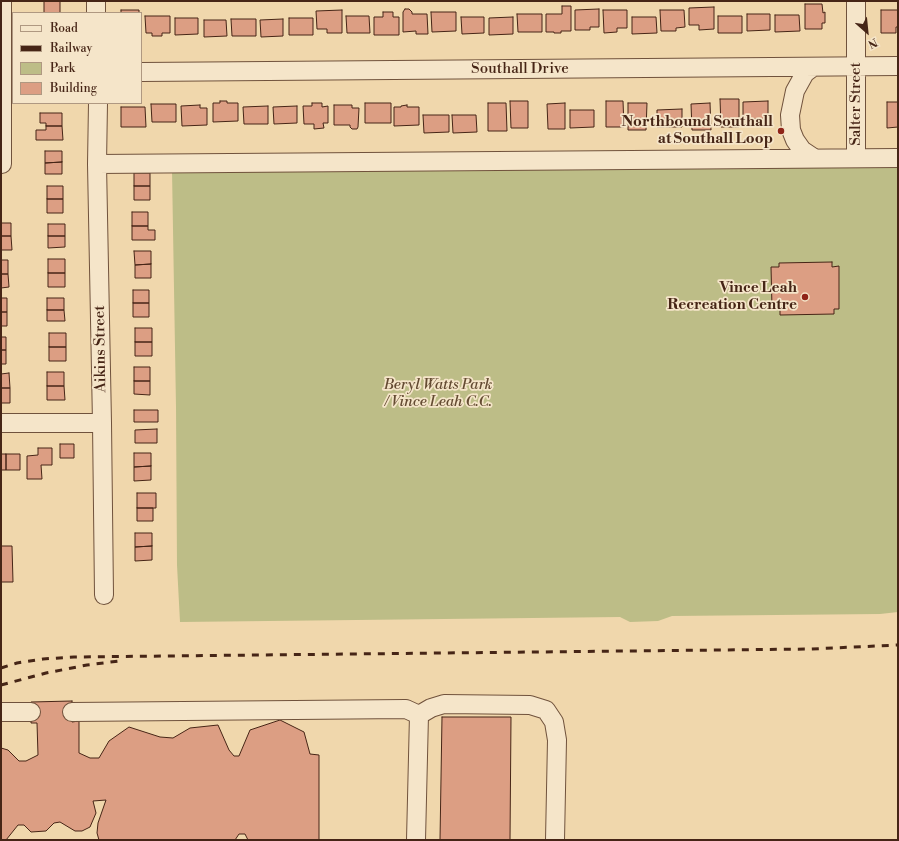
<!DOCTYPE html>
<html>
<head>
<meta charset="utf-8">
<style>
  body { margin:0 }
  #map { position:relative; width:899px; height:841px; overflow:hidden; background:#f0d7ac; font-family:"Libre Bodoni",serif }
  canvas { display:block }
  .frame { position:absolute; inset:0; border:2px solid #462516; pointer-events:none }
  .legend { position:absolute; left:12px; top:12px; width:130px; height:92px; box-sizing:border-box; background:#f5e5c9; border:1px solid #af9881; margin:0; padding:5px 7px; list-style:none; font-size:12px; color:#462516 }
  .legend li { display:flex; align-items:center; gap:8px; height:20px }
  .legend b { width:20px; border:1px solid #af9881 }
  .north { position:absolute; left:847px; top:12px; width:40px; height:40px; -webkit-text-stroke:3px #f5e5c9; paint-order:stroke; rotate:153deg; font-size:11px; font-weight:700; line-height:16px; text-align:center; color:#462516 }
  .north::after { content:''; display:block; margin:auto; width:14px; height:18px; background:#462516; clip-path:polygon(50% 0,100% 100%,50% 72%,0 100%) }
</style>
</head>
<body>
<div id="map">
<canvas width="899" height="841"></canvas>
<div class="frame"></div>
<ul class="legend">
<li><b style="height:5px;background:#f5e5c9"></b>Road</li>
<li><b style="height:5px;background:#462516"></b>Railway</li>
<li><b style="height:11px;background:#bdbd87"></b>Park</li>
<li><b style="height:11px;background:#dc9e83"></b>Building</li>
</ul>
<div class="north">N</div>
</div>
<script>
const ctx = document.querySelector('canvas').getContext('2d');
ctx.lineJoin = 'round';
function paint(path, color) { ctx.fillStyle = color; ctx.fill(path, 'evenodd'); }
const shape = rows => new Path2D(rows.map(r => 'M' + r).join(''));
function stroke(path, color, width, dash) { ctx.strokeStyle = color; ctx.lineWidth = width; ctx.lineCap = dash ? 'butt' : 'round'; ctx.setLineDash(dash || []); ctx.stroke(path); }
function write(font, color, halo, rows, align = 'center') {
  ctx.font = font + ' "Libre Bodoni",serif'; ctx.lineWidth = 3.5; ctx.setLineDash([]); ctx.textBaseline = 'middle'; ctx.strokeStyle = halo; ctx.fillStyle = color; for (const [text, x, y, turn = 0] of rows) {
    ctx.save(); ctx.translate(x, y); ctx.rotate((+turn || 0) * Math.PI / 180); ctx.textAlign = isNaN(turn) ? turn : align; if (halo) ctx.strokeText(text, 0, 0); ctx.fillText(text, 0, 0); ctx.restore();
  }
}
const green = shape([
  [898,163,898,612,880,614,672,616,658,621,630,622,620,617,180,622,177,565,176,407,172,170]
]);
const building = shape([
  [44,1,60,1,60,13,44,13,44,1],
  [805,4,822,4,823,13,825,12,825,23,822,23,822,29,805,29,805,4],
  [562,6,571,6,571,31,561,31,561,33,554,33,554,32,546,32,546,14,562,14,562,6],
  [714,7,714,29,699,30,699,25,689,25,689,8,714,7],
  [405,9,409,9,412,12,412,14,427,14,428,34,416,34,416,31,403,32,403,12,405,9],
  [599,9,599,27,590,27,590,30,575,30,575,10,599,9],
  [121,10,139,10,139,13,121,13,121,10],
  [342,10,342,33,327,33,327,29,317,29,316,11,342,10],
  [603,10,627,10,627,28,617,28,617,32,604,33,603,10],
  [660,10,684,10,685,27,676,28,676,31,661,31,660,10],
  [881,10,898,10,898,27,896,27,896,33,881,33,881,10],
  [383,12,393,12,393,17,399,17,399,35,374,35,374,17,383,17,383,12],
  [431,12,456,12,456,31,432,32,431,12],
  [517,14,542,14,542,32,518,32,517,14],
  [747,14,770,14,770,30,747,31,747,14],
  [775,15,799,15,800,31,775,32,775,15],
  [145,16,170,16,170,33,162,33,162,36,152,36,152,33,146,33,145,16],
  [346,16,369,16,370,33,347,33,346,16],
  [718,16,742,16,742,33,718,33,718,16],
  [461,17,484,17,484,33,462,34,461,17],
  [513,17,513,34,489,35,489,18,513,17],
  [632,17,656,17,657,33,632,34,632,17],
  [175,18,198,18,198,34,175,35,175,18],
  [289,18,313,18,313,35,289,35,289,18],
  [231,19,256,19,256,36,232,36,231,19],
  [283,19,283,36,261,37,260,20,283,19],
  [204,20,226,20,227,36,204,37,204,20],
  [720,99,739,99,739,127,721,127,720,99],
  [220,101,227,101,227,103,238,103,238,121,213,122,213,103,220,103,220,101],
  [510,101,528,101,528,128,511,128,510,101],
  [606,101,623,101,624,127,606,127,606,101],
  [768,101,768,119,743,119,743,102,768,101],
  [887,102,898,102,898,127,887,128,887,102],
  [312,103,322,103,322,107,328,106,328,123,323,123,324,128,314,129,314,124,304,124,303,106,312,106,312,103],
  [365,103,391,103,391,123,365,123,365,103],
  [488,103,506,103,507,131,488,131,488,103],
  [565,103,565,129,548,129,547,104,565,103],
  [628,103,647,103,646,130,628,130,628,103],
  [710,103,711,130,692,130,691,104,710,103],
  [151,104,176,104,176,122,152,122,151,104],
  [200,105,200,108,207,108,207,125,182,126,181,106,200,105],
  [334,105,352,105,352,108,359,108,358,127,357,129,352,129,350,127,350,125,334,125,334,105],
  [407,105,407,107,419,107,419,125,394,126,394,107,401,107,401,106,407,105],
  [268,106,268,124,244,124,243,107,268,106],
  [297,106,297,123,274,124,273,107,297,106],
  [121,107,145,107,146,127,121,127,121,107],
  [682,109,682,127,657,127,657,110,682,109],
  [570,110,594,110,594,127,570,128,570,110],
  [40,113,62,113,62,126,46,126,46,123,40,123,40,113],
  [423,115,449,115,449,132,424,133,423,115],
  [452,115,476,115,477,132,453,133,452,115],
  [46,126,62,126,63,140,36,140,36,130,46,130,46,126],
  [45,151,62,151,62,162,45,163,45,151],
  [62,162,62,174,45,174,45,163,62,162],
  [134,173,150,173,150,186,134,186,134,173],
  [47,186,63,186,63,199,47,199,47,186],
  [134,186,150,186,150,200,134,200,134,186],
  [47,199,63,199,63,213,47,213,47,199],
  [132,212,148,212,148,226,132,226,132,212],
  [1,223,11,223,11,236,1,236,1,223],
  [48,224,65,224,65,236,48,236,48,224],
  [132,226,148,226,148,230,155,230,155,240,132,240,132,226],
  [1,236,11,236,12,250,1,250,1,236],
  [48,236,65,236,65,247,48,248,48,236],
  [134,251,151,251,151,264,135,265,134,251],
  [48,259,65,259,65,273,48,273,48,259],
  [1,260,8,260,8,274,1,274,1,260],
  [832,262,832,267,839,266,839,309,834,309,834,314,780,315,780,308,772,308,771,267,779,267,779,263,832,262],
  [151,264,151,278,135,278,135,265,151,264],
  [48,273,65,273,65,287,48,287,48,273],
  [1,274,8,274,9,287,1,288,1,274],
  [133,290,149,290,149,303,133,303,133,290],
  [1,298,7,298,7,312,1,312,1,298],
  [47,298,64,298,64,310,47,310,47,298],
  [133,303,149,303,149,317,133,317,133,303],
  [47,310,64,310,65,321,47,321,47,310],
  [1,312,7,312,7,326,1,326,1,312],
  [135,328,152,328,152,342,135,342,135,328],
  [49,333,66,333,66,347,49,347,49,333],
  [1,337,6,337,6,350,1,350,1,337],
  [135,342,152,342,152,356,135,356,135,342],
  [49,347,66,347,66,361,49,361,49,347],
  [1,350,6,350,6,364,1,364,1,350],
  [134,367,150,367,150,381,134,381,134,367],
  [47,372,64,372,64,386,47,386,47,372],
  [9,373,10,388,1,388,1,374,9,373],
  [134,381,150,381,150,395,134,394,134,381],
  [47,386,64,386,65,400,47,400,47,386],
  [1,388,10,388,10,403,1,403,1,388],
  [134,410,158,410,158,422,134,422,134,410],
  [157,429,157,443,135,443,135,430,157,429],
  [60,444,74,444,74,458,60,458,60,444],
  [38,448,52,448,52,465,41,465,42,479,27,479,27,456,38,455,38,448],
  [134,453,151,453,151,466,134,467,134,453],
  [1,454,6,454,6,470,1,470,1,454],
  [6,454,20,454,20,470,6,470,6,454],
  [151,466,151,480,134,481,134,467,151,466],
  [137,493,156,493,156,508,137,508,137,493],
  [137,508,153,508,153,521,137,521,137,508],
  [135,533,152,533,152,546,135,547,135,533],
  [1,546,12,546,13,582,1,582,1,546],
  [152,546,152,560,135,561,135,547,152,546],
  [72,701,72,722,79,721,79,753,90,758,99,758,109,741,129,727,160,737,173,738,190,728,218,725,229,750,234,756,239,756,250,730,280,720,304,732,310,754,319,755,319,840,248,840,245,834,239,834,235,840,99,840,97,833,98,823,106,800,93,801,96,813,90,827,82,831,75,831,60,822,54,823,46,831,31,832,24,825,18,825,6,840,1,840,1,748,8,750,19,761,26,761,38,755,37,723,31,723,31,702,72,701],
  [442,717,511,717,510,840,440,840,442,717]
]);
const minor = shape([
  [96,1,96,13],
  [813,67,805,73,795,91,790,115,791,130,795,140,802,150,814,158],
  [141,72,898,66],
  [98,103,97,164,102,423,104,595],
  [856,158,856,1],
  [1,164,2,164,2,1],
  [97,164,898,158],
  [1,423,102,423],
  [1,712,31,712],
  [72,712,406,709,419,715,416,840],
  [419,715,431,708,444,704,530,705,546,710,554,722,557,740,555,840]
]);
const rail = shape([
  [1,668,17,663,43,659,74,657,811,649,898,645],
  [1,685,46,673,87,665,119,661]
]);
const markers = [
  [781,131,4,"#8f2418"],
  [805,297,4,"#8f2418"]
];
const streetNames = [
  ["Southall Drive",520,69],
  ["Salter Street",856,104,-90],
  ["Aikins Street",101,349,-91]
];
const poiNames = [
  ["Northbound Southall",773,122],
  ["at Southall Loop",773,139],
  ["Vince Leah",797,288],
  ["Recreation Centre",797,305]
];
const parkNames = [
  ["Beryl Watts Park",438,385],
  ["/ Vince Leah C.C.",438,402]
];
paint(green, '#bdbd87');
paint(building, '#dc9e83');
stroke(building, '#462516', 1);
stroke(minor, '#70523c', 20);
stroke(minor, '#f5e5c9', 18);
stroke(rail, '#462516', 3, [7, 7]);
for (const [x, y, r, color] of markers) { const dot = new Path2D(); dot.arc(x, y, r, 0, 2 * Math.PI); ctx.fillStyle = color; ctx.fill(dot); stroke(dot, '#f5e5c9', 1.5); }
write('15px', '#462516', '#f5e5c9', streetNames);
write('bold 15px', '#462516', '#f5e5c9', poiNames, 'right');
write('italic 15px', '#644b32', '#f5e5c9', parkNames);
</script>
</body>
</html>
